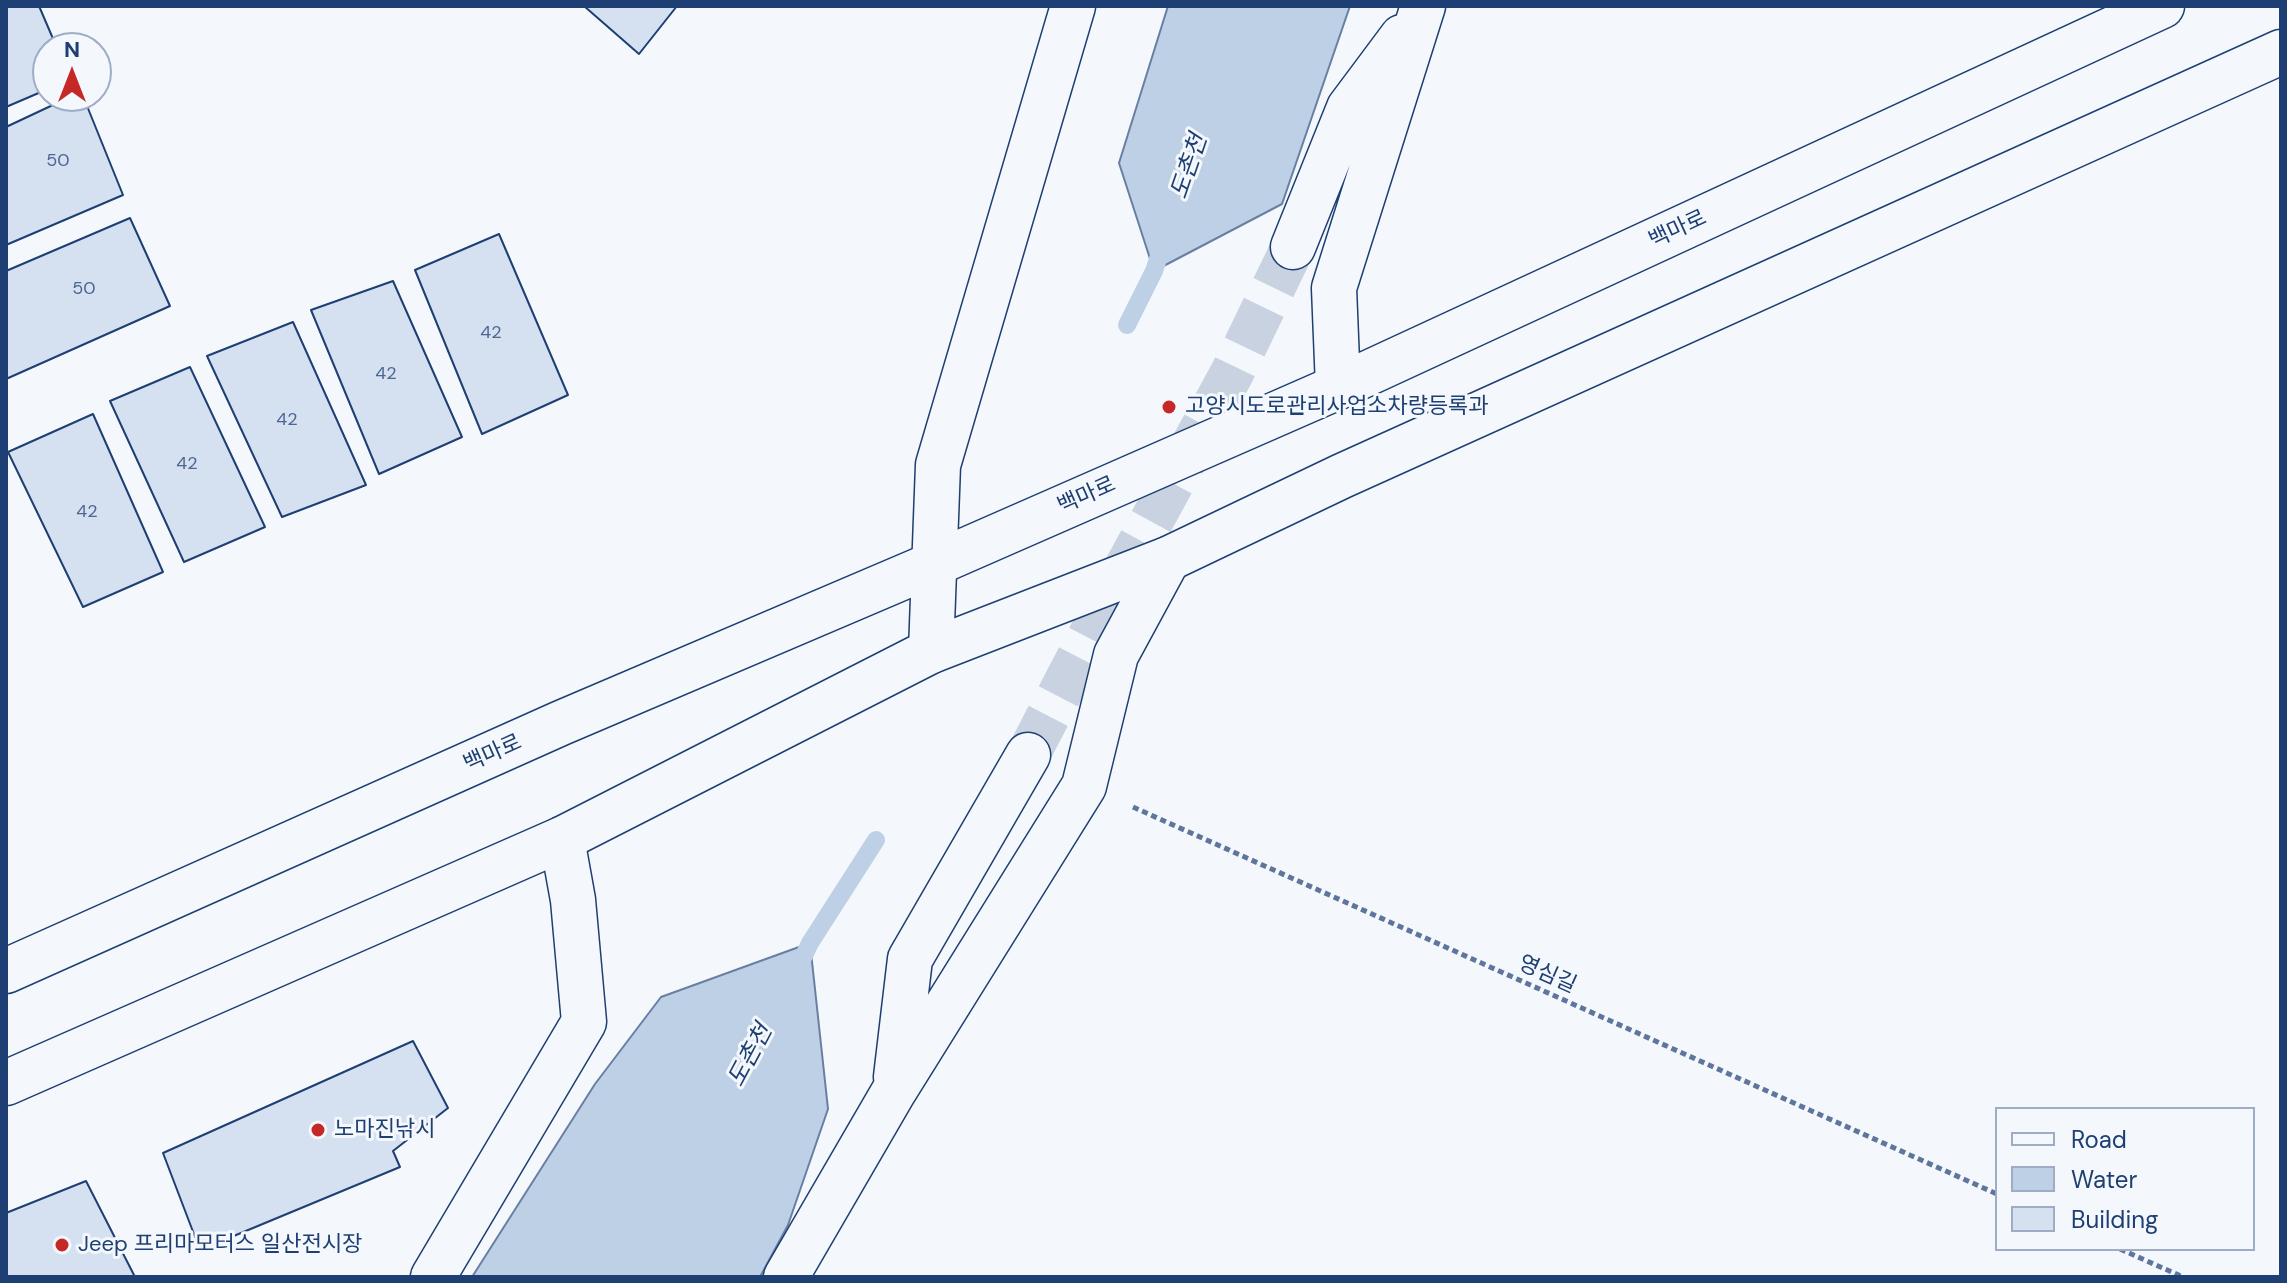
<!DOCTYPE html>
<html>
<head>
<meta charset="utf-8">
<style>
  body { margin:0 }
  #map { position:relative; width:2287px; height:1283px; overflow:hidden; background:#f4f7fb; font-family:"DM Sans",sans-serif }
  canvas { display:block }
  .frame { position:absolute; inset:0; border:8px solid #1d3f73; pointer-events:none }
  .legend { position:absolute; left:1995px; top:1107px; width:260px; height:144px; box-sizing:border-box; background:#f4f7fb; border:2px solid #9eadc5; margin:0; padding:10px 14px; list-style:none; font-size:24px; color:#1d3f73 }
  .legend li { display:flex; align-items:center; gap:16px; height:40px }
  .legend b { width:40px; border:2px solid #9eadc5 }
  .north { position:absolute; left:32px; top:32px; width:80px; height:80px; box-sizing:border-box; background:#f4f7fb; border:2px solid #9eadc5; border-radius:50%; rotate:0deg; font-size:22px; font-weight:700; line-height:32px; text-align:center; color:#1d3f73 }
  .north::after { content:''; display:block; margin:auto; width:28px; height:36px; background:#c62828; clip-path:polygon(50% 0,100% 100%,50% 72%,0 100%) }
</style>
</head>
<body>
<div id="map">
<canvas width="2287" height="1283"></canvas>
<div class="frame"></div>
<ul class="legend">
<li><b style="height:10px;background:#f4f7fb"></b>Road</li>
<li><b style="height:22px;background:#bed0e5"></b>Water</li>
<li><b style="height:22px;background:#d5e0f0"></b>Building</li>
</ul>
<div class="north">N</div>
</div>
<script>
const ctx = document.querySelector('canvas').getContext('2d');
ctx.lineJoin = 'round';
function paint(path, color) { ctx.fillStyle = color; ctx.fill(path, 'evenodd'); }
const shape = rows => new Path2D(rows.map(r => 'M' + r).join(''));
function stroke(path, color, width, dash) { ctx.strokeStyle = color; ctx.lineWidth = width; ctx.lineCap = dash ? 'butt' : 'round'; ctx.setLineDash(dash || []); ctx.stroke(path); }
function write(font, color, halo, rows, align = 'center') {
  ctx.font = font + ' "DM Sans","Noto Sans KR",sans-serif'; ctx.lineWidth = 6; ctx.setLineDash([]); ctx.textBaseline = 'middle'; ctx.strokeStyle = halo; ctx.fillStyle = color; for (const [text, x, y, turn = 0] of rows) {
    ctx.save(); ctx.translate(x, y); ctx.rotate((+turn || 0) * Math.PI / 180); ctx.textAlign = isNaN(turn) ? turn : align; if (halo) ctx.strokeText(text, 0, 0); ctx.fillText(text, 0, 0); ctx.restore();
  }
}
const water = shape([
  [1168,6,1350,6,1282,204,1154,271,1119,163,1168,6],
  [810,943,828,1109,788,1225,760,1277,472,1277,595,1084,661,997,810,943]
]);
const stream = shape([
  [1127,325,1154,271,1161,250],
  [800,964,810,943,876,840]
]);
const building = shape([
  [6,6,39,6,57,48,48,48,48,89,6,107,6,6],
  [584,6,677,6,639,54,584,6],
  [72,96,83,96,123,195,6,245,6,127,72,96],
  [130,218,170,306,6,379,6,271,130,218],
  [499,234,568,395,482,434,415,270,499,234],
  [393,281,462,437,379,474,311,310,393,281],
  [293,322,366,485,282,517,207,356,293,322],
  [190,367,265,527,184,562,110,401,190,367],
  [93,414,163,572,83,607,8,452,93,414],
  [413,1041,448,1108,393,1151,400,1167,200,1250,163,1153,413,1041],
  [86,1181,135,1277,6,1277,6,1213,86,1181]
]);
const minorTunnel = shape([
  [1028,755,1102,612,1232,373,1293,247]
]);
const path = shape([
  [1133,807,1997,1194],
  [2120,1249,2183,1277]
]);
const minor = shape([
  [1293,247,1349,108,1402,37],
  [1338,387,1334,288,1423,6],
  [931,651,938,465,1073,6],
  [896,1077,910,959,1028,755],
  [433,1277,584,1022,573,900,562,839],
  [786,1277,894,1091,1084,786,1116,655,1168,559]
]);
const secondary = shape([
  [6,971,561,723,934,564,1338,387,2162,6],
  [6,1083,562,839,931,651,1168,559,1342,476,2281,52]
]);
const markers = [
  [1169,407,8,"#c62828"],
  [318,1130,8,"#c62828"],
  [62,1245,8,"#c62828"]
];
const numberNames = [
  ["50",58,161],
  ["50",84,289],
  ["42",491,333],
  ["42",386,374],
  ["42",287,420],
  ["42",187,464],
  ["42",87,512]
];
const streetNames = [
  ["백마로",1678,230,-25],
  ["백마로",1087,496,-24],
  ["백마로",493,754,-24],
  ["영심길",1547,975,24]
];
const poiNames = [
  ["고양시도로관리사업소차량등록과",1185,407],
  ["노마진낚시",334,1130],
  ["Jeep 프리마모터스 일산전시장",78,1245]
];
const waterNames = [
  ["도촌천",1190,167,-71],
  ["도촌천",751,1056,-62]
];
paint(water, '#bed0e5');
stroke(water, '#687fa3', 2);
stroke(stream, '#bed0e5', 18);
paint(building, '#d5e0f0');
stroke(building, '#1d3f73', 2);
stroke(minorTunnel, '#c9d2e0', 44, [44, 22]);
stroke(minor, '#1d3f73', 47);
stroke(secondary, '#1d3f73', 47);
stroke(path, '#5e769c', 5, [6, 4]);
stroke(minor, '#f4f7fb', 44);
stroke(secondary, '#f4f7fb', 44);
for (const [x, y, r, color] of markers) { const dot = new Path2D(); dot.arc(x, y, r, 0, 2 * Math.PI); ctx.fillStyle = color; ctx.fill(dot); stroke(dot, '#f4f7fb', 3); }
write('18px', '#4b6792', null, numberNames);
write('22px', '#1d3f73', '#f4f7fb', streetNames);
write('22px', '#1d3f73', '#f4f7fb', poiNames, 'left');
write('italic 24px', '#1d3f73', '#f4f7fb', waterNames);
</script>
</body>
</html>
